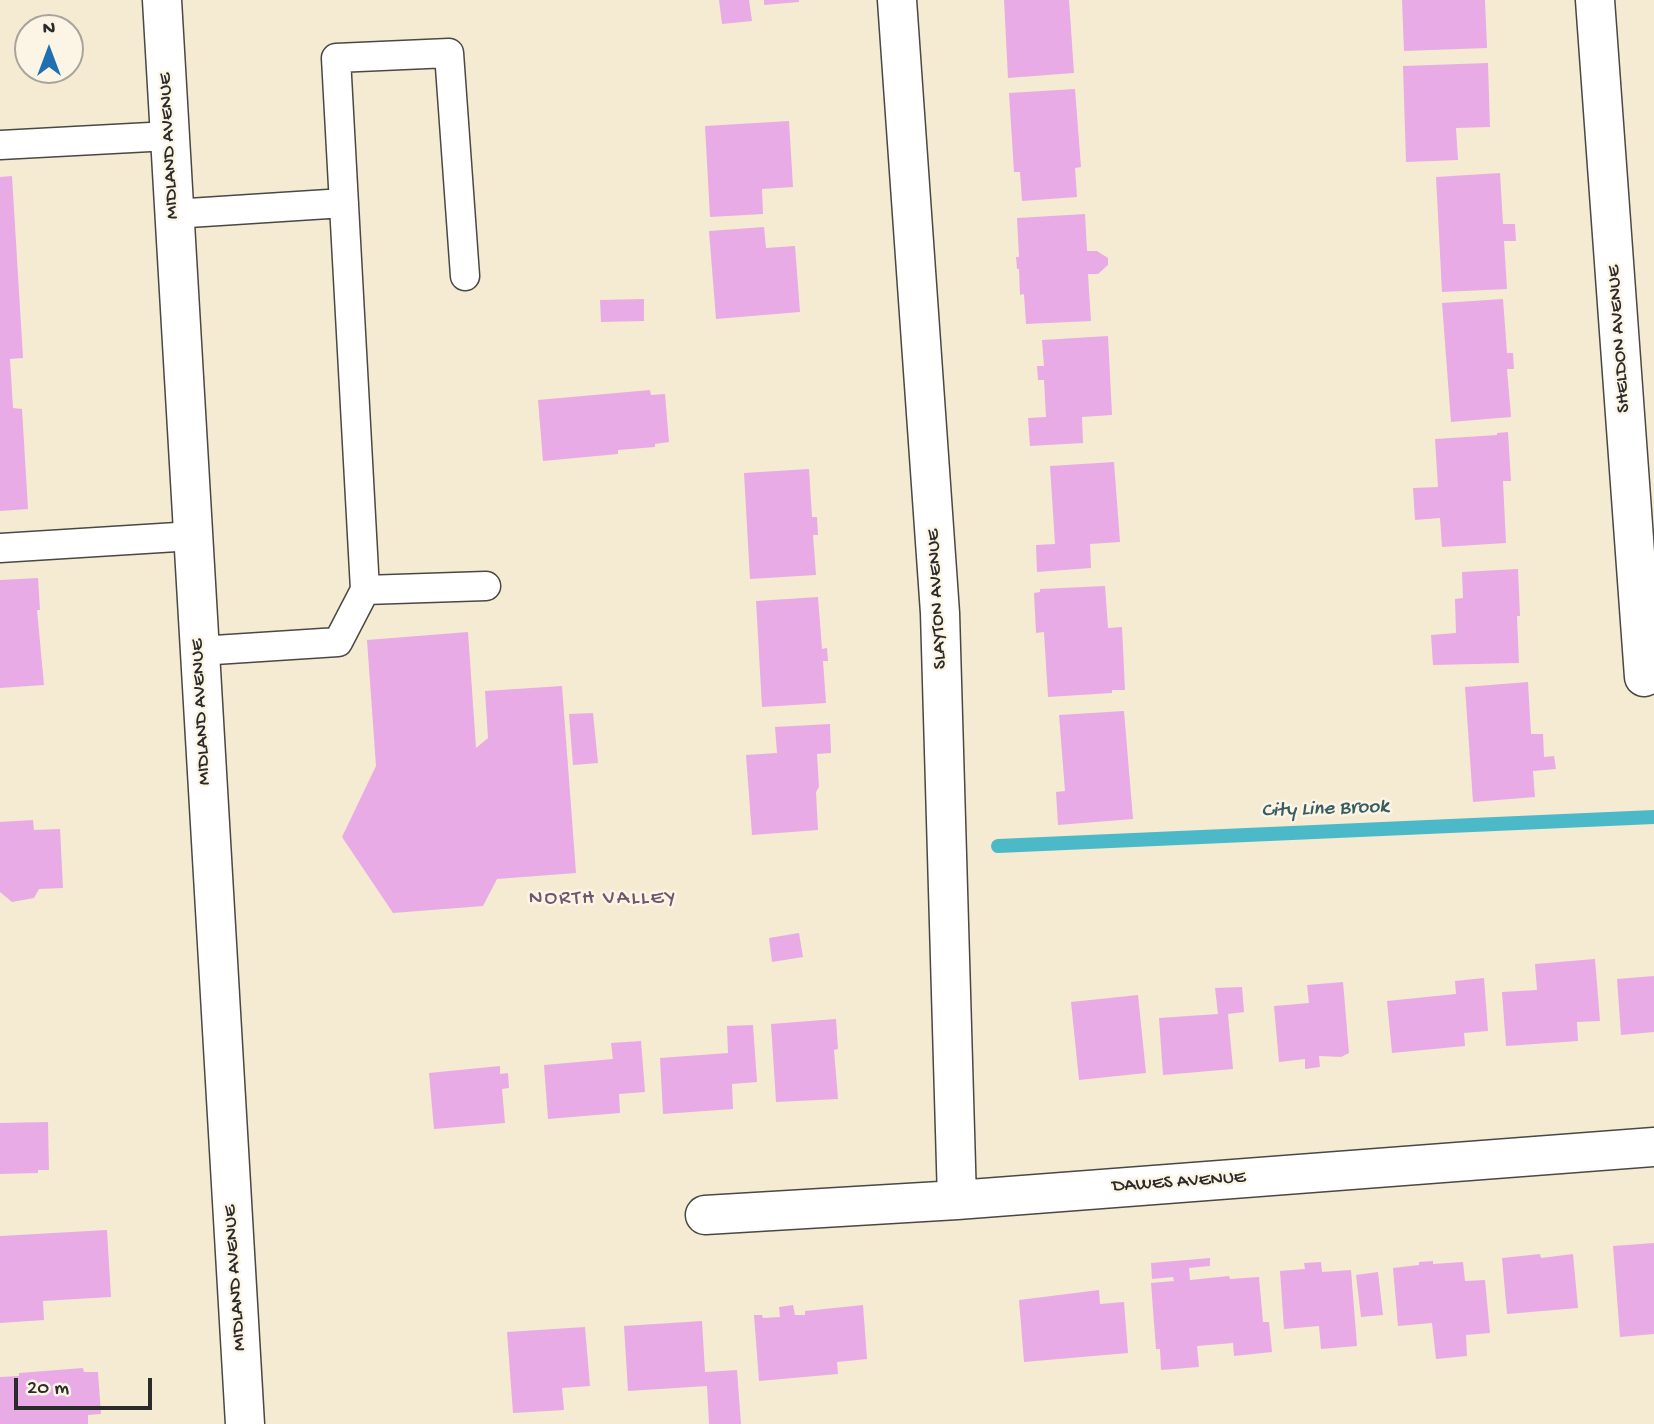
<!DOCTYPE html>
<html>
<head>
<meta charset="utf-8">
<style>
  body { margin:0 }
  #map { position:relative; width:1654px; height:1424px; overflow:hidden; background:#f4ebd2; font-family:"Gochi Hand",sans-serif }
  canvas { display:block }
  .north { position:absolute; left:14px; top:14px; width:70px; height:70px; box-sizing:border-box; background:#fcf5e5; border:2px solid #a8a49b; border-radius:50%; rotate:0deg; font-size:19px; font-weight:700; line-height:28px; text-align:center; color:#2b2b2b }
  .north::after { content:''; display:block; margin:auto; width:24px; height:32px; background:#1f6fb2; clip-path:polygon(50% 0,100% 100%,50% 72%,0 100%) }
  .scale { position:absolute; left:14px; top:1378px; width:138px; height:32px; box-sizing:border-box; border:4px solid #2b2b2b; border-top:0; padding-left:9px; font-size:21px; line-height:24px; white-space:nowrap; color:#2b2b2b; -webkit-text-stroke:5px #fcf5e5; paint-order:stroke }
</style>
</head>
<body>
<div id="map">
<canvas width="1654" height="1424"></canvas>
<div class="north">N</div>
<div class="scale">20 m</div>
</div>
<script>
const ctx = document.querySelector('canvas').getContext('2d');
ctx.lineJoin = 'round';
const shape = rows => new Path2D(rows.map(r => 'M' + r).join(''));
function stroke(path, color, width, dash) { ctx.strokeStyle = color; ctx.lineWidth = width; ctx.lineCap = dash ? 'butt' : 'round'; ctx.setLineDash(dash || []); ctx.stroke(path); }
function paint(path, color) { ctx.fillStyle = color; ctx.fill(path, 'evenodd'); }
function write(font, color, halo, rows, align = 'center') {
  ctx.font = font + ' "Gochi Hand",sans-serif'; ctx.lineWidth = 5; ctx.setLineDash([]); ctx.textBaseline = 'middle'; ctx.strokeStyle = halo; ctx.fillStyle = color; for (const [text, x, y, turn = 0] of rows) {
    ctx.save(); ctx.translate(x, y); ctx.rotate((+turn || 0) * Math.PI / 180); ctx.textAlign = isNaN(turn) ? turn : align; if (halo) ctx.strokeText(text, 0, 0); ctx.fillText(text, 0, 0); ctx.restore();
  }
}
const stream = shape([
  [998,846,1654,817]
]);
const building = shape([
  [719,0,749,0,752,21,722,24],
  [764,0,799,0,799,2,764,5],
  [1004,0,1069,0,1074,73,1008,78],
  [1402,0,1485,0,1487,48,1404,51],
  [1488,63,1490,127,1456,128,1458,160,1406,162,1403,66],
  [1075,89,1081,167,1075,168,1077,197,1022,201,1020,172,1014,172,1009,93],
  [789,121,793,187,762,189,763,214,710,217,705,126],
  [1500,173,1503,224,1515,224,1516,241,1504,241,1507,289,1442,292,1436,177],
  [12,176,23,358,10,359,13,408,22,409,28,509,0,511,0,177],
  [1085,214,1087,251,1097,251,1108,258,1108,265,1098,274,1088,274,1091,321,1026,324,1024,294,1020,295,1019,269,1017,269,1016,257,1019,257,1017,218],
  [764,227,766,248,795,246,800,312,716,319,709,231],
  [644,299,644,321,601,322,600,300],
  [1503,299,1507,353,1513,353,1514,369,1507,369,1511,417,1451,422,1442,303],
  [1108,336,1112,415,1082,417,1083,443,1030,446,1028,418,1046,417,1044,380,1038,380,1037,366,1044,366,1042,340],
  [650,390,651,395,665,394,669,442,655,444,655,447,618,450,618,454,543,461,538,400],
  [1508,432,1511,481,1503,481,1506,543,1442,547,1440,518,1415,520,1413,488,1438,487,1435,439,1497,435,1497,433],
  [1114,462,1120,542,1090,544,1091,568,1037,572,1036,545,1055,544,1050,466],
  [809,469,812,517,817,517,818,535,813,535,816,575,750,579,744,473],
  [1518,569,1520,616,1517,616,1519,663,1433,665,1431,635,1456,633,1455,599,1463,598,1462,572],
  [38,578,40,610,37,610,44,685,0,688,0,580],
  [1105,586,1108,628,1122,627,1125,690,1112,690,1112,693,1048,697,1044,632,1036,633,1034,593,1040,592,1040,589],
  [818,597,822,649,827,648,828,661,823,661,826,703,762,707,756,601],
  [468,632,476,748,488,738,485,691,562,686,576,873,497,879,483,906,393,913,342,837,376,766,367,640],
  [1528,682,1531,734,1543,734,1544,757,1554,756,1556,769,1533,771,1535,797,1473,802,1465,687],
  [1124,711,1133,819,1058,825,1056,792,1065,791,1059,715],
  [593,713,598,763,573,765,569,714],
  [830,724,831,753,817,754,819,787,816,792,818,830,752,835,746,755,777,753,775,727],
  [33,820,34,830,60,829,63,888,39,889,34,898,12,902,0,892,0,822],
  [799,933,803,957,772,962,769,938],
  [1595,959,1600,1021,1577,1022,1578,1041,1506,1046,1502,992,1537,990,1535,964],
  [1654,976,1654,1032,1621,1035,1617,979],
  [1484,978,1488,1031,1464,1033,1465,1046,1392,1053,1387,1001,1456,994,1455,981],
  [1343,982,1349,1053,1341,1057,1319,1056,1320,1067,1305,1069,1305,1059,1279,1062,1274,1006,1309,1003,1307,985],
  [1242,987,1244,1012,1228,1014,1233,1069,1163,1075,1159,1018,1218,1014,1215,988],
  [1138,995,1146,1073,1079,1080,1071,1002],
  [836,1019,838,1049,834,1050,838,1099,776,1102,771,1024],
  [753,1025,757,1082,732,1084,733,1109,663,1114,660,1058,728,1053,727,1026],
  [641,1041,645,1092,619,1094,620,1113,548,1119,544,1065,613,1059,611,1043],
  [500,1066,500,1074,508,1073,509,1088,502,1089,505,1123,434,1129,429,1073],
  [48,1122,49,1170,38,1170,38,1173,0,1174,0,1123],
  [107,1230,111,1297,43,1301,44,1320,0,1323,0,1236],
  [1654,1243,1654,1334,1620,1337,1613,1246],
  [1540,1254,1541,1258,1573,1254,1578,1308,1507,1314,1502,1258],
  [1210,1258,1210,1266,1189,1268,1190,1280,1229,1276,1230,1279,1259,1277,1263,1322,1269,1322,1272,1352,1234,1356,1233,1343,1197,1346,1199,1367,1161,1370,1160,1349,1156,1349,1151,1283,1174,1281,1173,1277,1152,1279,1151,1263],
  [1433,1261,1433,1264,1463,1262,1465,1281,1485,1280,1490,1333,1466,1335,1467,1356,1436,1359,1432,1323,1398,1326,1393,1268,1419,1265,1419,1262],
  [1321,1262,1322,1272,1351,1270,1357,1346,1321,1349,1319,1326,1284,1329,1280,1271,1305,1269,1304,1263],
  [1378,1272,1383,1315,1361,1317,1356,1275],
  [1099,1290,1100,1304,1124,1302,1128,1353,1024,1362,1019,1300],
  [793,1305,795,1315,805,1315,805,1311,863,1305,867,1359,837,1362,838,1374,759,1381,754,1315,762,1315,763,1318,780,1317,779,1307],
  [702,1321,705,1372,737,1370,741,1424,709,1424,707,1386,628,1391,624,1326],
  [585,1327,590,1386,562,1388,564,1410,513,1413,507,1332],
  [83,1368,84,1372,98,1372,101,1414,88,1415,88,1424,0,1424,0,1377,19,1376,19,1373]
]);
const service = shape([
  [0,145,169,136],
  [173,214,344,203],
  [0,548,193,536],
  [365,590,336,58,449,53,465,276],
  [199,651,338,642,365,590,486,586]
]);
const minor = shape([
  [897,0,940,613,957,1200],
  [1595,0,1644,677],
  [705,1215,957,1200,1654,1147]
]);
const tertiary = shape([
  [162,0,245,1424]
]);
const streetNames = [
  ["MIDLAND AVENUE",170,146,-93],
  ["SHELDON AVENUE",1620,339,-94],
  ["SLAYTON AVENUE",938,599,-93],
  ["MIDLAND AVENUE",202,712,-93],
  ["DAWES AVENUE",1179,1183,-4],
  ["MIDLAND AVENUE",236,1278,-94]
];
const waterNames = [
  ["City Line Brook",1325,810,-2]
];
const neighbourhoodNames = [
  ["NORTH VALLEY",603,900]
];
stroke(stream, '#4cb9c8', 14);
paint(building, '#e9abe5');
stroke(service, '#494844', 31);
stroke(minor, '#494844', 41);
stroke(tertiary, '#494844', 41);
stroke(service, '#fff', 28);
stroke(minor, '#fff', 38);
stroke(tertiary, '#fff', 38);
write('19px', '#2b2b2b', '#fcf5e5', streetNames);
write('italic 21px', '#375d62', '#fcf5e5', waterNames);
ctx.letterSpacing = '2px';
write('21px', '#6e586c', '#fcf5e5', neighbourhoodNames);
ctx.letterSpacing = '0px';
</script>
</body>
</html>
